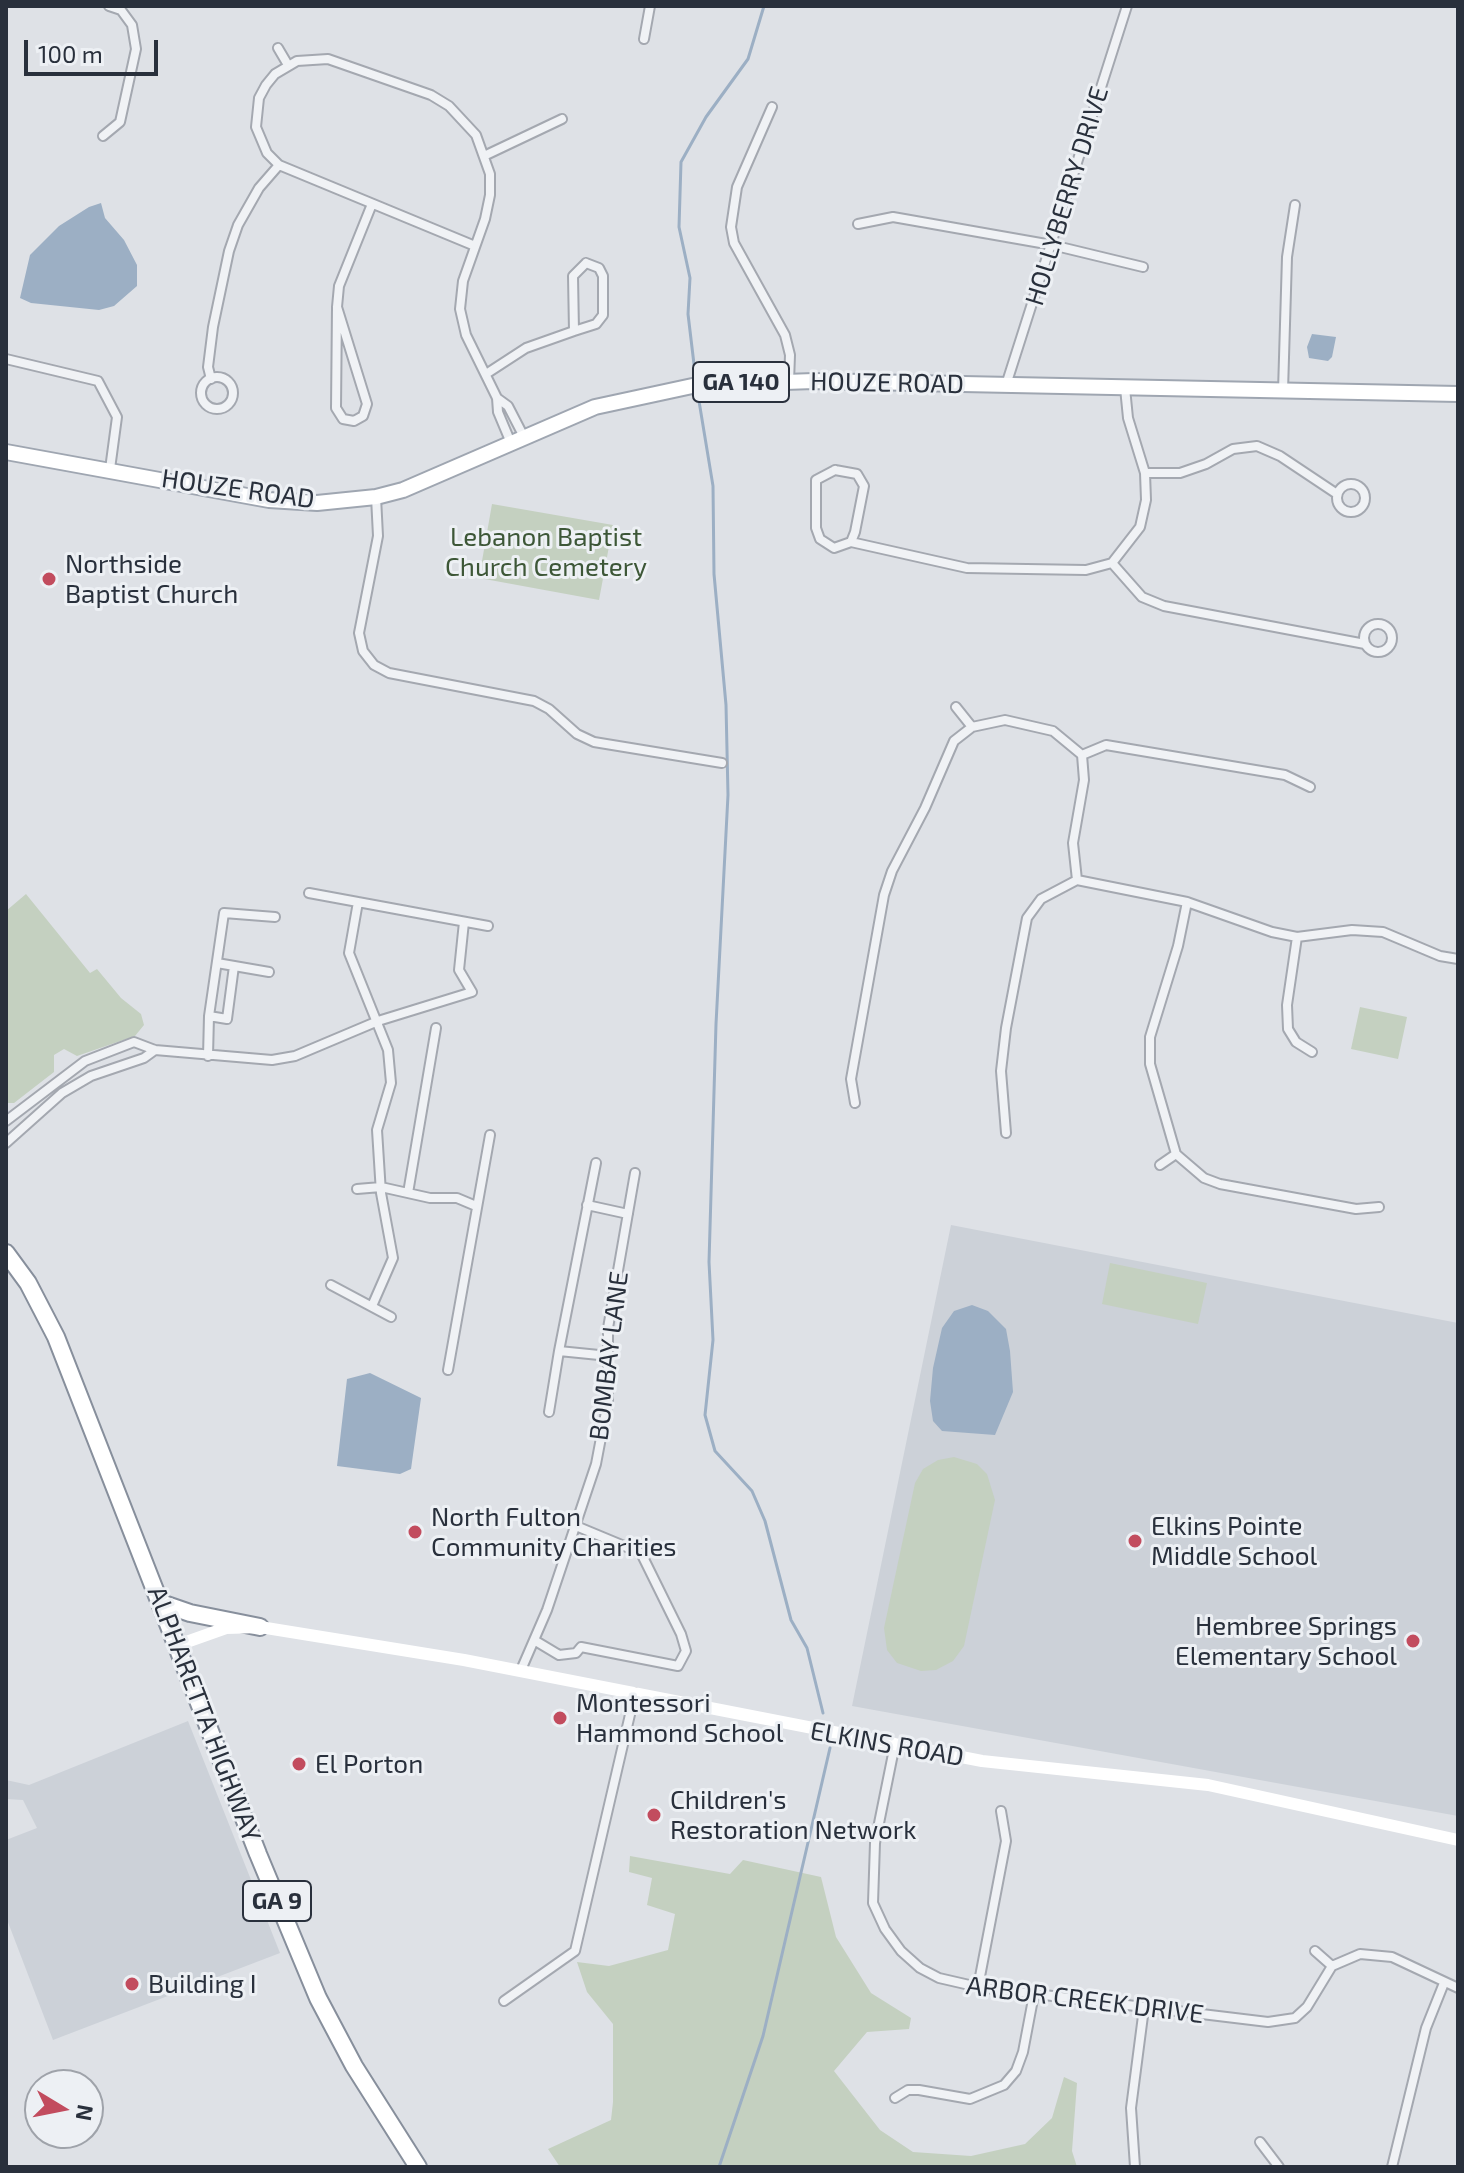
<!DOCTYPE html>
<html>
<head>
<meta charset="utf-8">
<style>
  body { margin:0 }
  #map { position:relative; width:1464px; height:2173px; overflow:hidden; background:#dee1e6; font-family:"Exo 2",sans-serif }
  canvas { display:block }
  .frame { position:absolute; inset:0; border:8px solid #29303c; pointer-events:none }
  .north { position:absolute; left:24px; top:2069px; width:80px; height:80px; box-sizing:border-box; background:#edf0f4; border:2px solid #9fa3aa; border-radius:50%; rotate:100deg; font-size:22px; font-weight:700; line-height:32px; text-align:center; color:#29303c }
  .north::after { content:''; display:block; margin:auto; width:28px; height:36px; background:#c24c5e; clip-path:polygon(50% 0,100% 100%,50% 72%,0 100%) }
  .scale { position:absolute; left:24px; top:40px; width:134px; height:36px; box-sizing:border-box; border:4px solid #29303c; border-top:0; padding-left:10px; font-size:24px; line-height:28px; white-space:nowrap; color:#29303c; -webkit-text-stroke:6px #edf0f4; paint-order:stroke }
</style>
</head>
<body>
<div id="map">
<canvas width="1464" height="2173"></canvas>
<div class="frame"></div>
<div class="north">N</div>
<div class="scale">100 m</div>
</div>
<script>
const ctx = document.querySelector('canvas').getContext('2d');
ctx.lineJoin = 'round';
function paint(path, color) { ctx.fillStyle = color; ctx.fill(path, 'evenodd'); }
const shape = rows => new Path2D(rows.map(r => 'M' + r).join(''));
function stroke(path, color, width, dash) { ctx.strokeStyle = color; ctx.lineWidth = width; ctx.lineCap = dash ? 'butt' : 'round'; ctx.setLineDash(dash || []); ctx.stroke(path); }
function write(font, color, halo, rows, align = 'center') {
  ctx.font = font + ' "Exo 2",sans-serif'; ctx.lineWidth = 6; ctx.setLineDash([]); ctx.textBaseline = 'middle'; ctx.strokeStyle = halo; ctx.fillStyle = color; for (const [text, x, y, turn = 0] of rows) {
    ctx.save(); ctx.translate(x, y); ctx.rotate((+turn || 0) * Math.PI / 180); ctx.textAlign = isNaN(turn) ? turn : align; if (halo) ctx.strokeText(text, 0, 0); ctx.fillText(text, 0, 0); ctx.restore();
  }
}
const built = shape([
  [951,1225,1458,1323,1458,1816,852,1706],
  [188,1721,280,1953,53,2040,6,1917,6,1840,37,1828,23,1800,6,1799,6,1780,29,1785]
]);
const green = shape([
  [492,504,613,525,599,600,479,578],
  [26,894,90,973,97,969,121,998,141,1014,144,1025,135,1036,77,1056,64,1049,54,1055,54,1072,14,1103,6,1103,6,911],
  [1360,1007,1407,1017,1398,1059,1351,1049],
  [1110,1263,1207,1283,1198,1324,1102,1304],
  [954,1457,977,1464,987,1474,995,1500,964,1646,953,1661,936,1670,921,1671,897,1663,887,1650,884,1628,915,1483,923,1469,938,1460],
  [630,1856,730,1874,743,1860,821,1877,836,1937,871,1993,911,2018,909,2029,867,2032,834,2071,880,2130,913,2152,971,2156,1025,2144,1052,2118,1064,2077,1077,2083,1072,2151,1077,2167,560,2167,548,2149,611,2120,613,2102,613,2024,587,1992,577,1962,609,1966,668,1950,675,1914,647,1905,652,1878,629,1872]
]);
const water = shape([
  [101,203,105,218,124,240,137,265,137,286,114,306,99,310,31,303,20,298,30,255,59,226,89,207],
  [1312,334,1336,337,1332,357,1328,361,1309,358,1307,347],
  [972,1305,988,1311,1006,1329,1010,1351,1013,1392,995,1435,942,1431,933,1421,930,1401,933,1368,942,1328,954,1311],
  [370,1373,421,1398,411,1469,400,1474,337,1466,347,1379]
]);
const stream = shape([
  [696,381,688,314,690,278,679,227,681,162,706,117,748,59,764,6],
  [697,389,713,486,714,574,726,705,728,795,716,1024,709,1262,713,1340,705,1415,715,1451,752,1491,765,1521,791,1620,807,1648,823,1713],
  [719,2167,763,2036,830,1748]
]);
const street = shape([
  [644,39,650,6],
  [278,48,288,65],
  [772,107,737,187,731,227,734,243,785,335,790,355,789,382],
  [103,136,120,122,136,49,132,25,121,10,109,6],
  [484,156,562,119],
  [858,224,893,217,1052,245,1143,267],
  [475,246,279,165,267,153,256,127,259,98,266,85,275,74,297,61,328,59,431,95,449,106,476,135,490,174,490,195,485,219,463,281,460,309,466,335,497,398,498,412,511,443],
  [586,263,599,268,603,276,603,315,596,324,574,331,573,276,586,263],
  [337,307,367,404,363,416,354,421,343,419,336,408,337,307],
  [337,307,339,286,372,204],
  [6,359,98,381,117,417,110,469],
  [486,374,526,348,574,331],
  '201 393a16 16 0 1 1 32 0a16 16 0 1 1-32 0Z',
  [211,379,208,367,213,327,229,251,238,225,259,188,279,165],
  [1006,385,1127,6],
  [1283,391,1287,257,1295,205],
  [497,398,508,406,524,437],
  [835,470,857,474,864,486,855,532,851,542,834,548,820,539,816,528,816,480,835,470],
  [1145,473,1180,473,1206,464,1233,449,1257,446,1280,456,1337,494],
  '1337 498a14 14 0 1 1 28 0a14 14 0 1 1-28 0Z',
  [376,497,378,536,359,633,363,651,374,665,389,673,534,701,549,709,577,734,594,742,722,763],
  [851,542,967,568,1086,570,1112,563,1140,527,1146,500,1145,473,1128,418,1125,388],
  [1112,563,1142,597,1164,606,1365,644],
  '1364 638a14 14 0 1 1 28 0a14 14 0 1 1-28 0Z',
  [956,707,972,727],
  [1082,755,1106,745,1285,775,1310,787],
  [309,893,488,926],
  [358,902,349,953,388,1050,391,1083,377,1130,381,1193,393,1258,372,1306],
  [1187,902,1178,946,1150,1037,1150,1064,1176,1154,1204,1178,1220,1184,1356,1209,1379,1207],
  [1297,937,1287,1005,1288,1029,1296,1042,1312,1052],
  [217,963,269,972],
  [209,1016,227,1019,234,966],
  [208,1056,209,1016,224,913,275,917],
  [855,1103,851,1079,884,895,892,871,925,808,954,741,972,727,1005,720,1053,731,1082,755,1084,780,1073,843,1077,880],
  [6,1121,85,1061,134,1042,155,1050,272,1060,295,1056,378,1021,472,992,459,970,464,922],
  [1006,1133,1001,1071,1006,1028,1027,918,1041,899,1077,880,1187,902,1272,932,1297,937,1352,930,1383,932,1440,956,1458,959],
  [6,1143,62,1093,91,1076,144,1058,155,1050],
  [1160,1165,1176,1154],
  [357,1189,381,1187,430,1198,457,1198,476,1206],
  [408,1193,436,1028],
  [587,1205,628,1214],
  [331,1285,391,1317],
  [559,1351,596,1163],
  [448,1370,490,1135],
  [549,1412,559,1351,609,1356],
  [534,1640,559,1655,576,1653,581,1647,678,1666,686,1651,681,1634,641,1553,576,1526],
  [521,1670,547,1610,596,1464,608,1401,608,1328,635,1173],
  [895,1744,875,1843,873,1903,885,1929,901,1951,920,1968,939,1978,978,1987,1268,2022,1295,2018,1307,2007,1332,1966,1360,1954,1392,1957,1458,1988],
  [1315,1951,1332,1966],
  [978,1987,1006,1841,1001,1811],
  [504,2001,575,1951,635,1693],
  [895,2098,908,2090,919,2090,970,2099,1004,2085,1016,2071,1023,2052,1034,1994],
  [1260,2142,1279,2167],
  [1135,2167,1131,2108,1144,2008],
  [1392,2167,1426,2028,1444,1983]
]);
const secondary = shape([
  [178,1645,226,1628,260,1627,464,1660,982,1761,1208,1785,1458,1840]
]);
const primary = shape([
  [6,452,269,500,317,503,376,497,403,490,595,407,697,385,814,381,1458,394]
]);
const highway = shape([
  [6,1253,28,1283,56,1337,258,1854,318,1998,354,2066,418,2167],
  [161,1603,190,1613,260,1627]
]);
const markers = [
  [49,579,8,"#c24c5e"],
  [415,1532,8,"#c24c5e"],
  [1135,1541,8,"#c24c5e"],
  [1413,1641,8,"#c24c5e"],
  [560,1718,8,"#c24c5e"],
  [299,1764,8,"#c24c5e"],
  [654,1815,8,"#c24c5e"],
  [132,1984,8,"#c24c5e"]
];
const shields = [
  [741,382,96],
  [277,1901,68]
];
const shieldNames = [
  ["GA 140",741,382],
  ["GA 9",277,1901]
];
const streetNames = [
  ["HOLLYBERRY DRIVE",1067,196,-73],
  ["HOUZE ROAD",887,383,1],
  ["HOUZE ROAD",238,489,8],
  ["BOMBAY LANE",609,1356,-83],
  ["ALPHARETTA HIGHWAY",204,1714,69],
  ["ELKINS ROAD",887,1744,10],
  ["ARBOR CREEK DRIVE",1085,2000,7]
];
const parkNames = [
  ["Lebanon Baptist",546,537],
  ["Church Cemetery",546,567]
];
const poiNames = [
  ["Northside",65,564],
  ["Baptist Church",65,594],
  ["North Fulton",431,1517],
  ["Community Charities",431,1547],
  ["Elkins Pointe",1151,1526],
  ["Middle School",1151,1556],
  ["Hembree Springs",1397,1626,"right"],
  ["Elementary School",1397,1656,"right"],
  ["Montessori",576,1703],
  ["Hammond School",576,1733],
  ["El Porton",315,1764],
  ["Children's",670,1800],
  ["Restoration Network",670,1830],
  ["Building I",148,1984]
];
paint(built, '#ccd1d8');
paint(green, '#c4d0c0');
paint(water, '#9cafc4');
stroke(stream, '#9cafc4', 3);
stroke(street, '#a4a8b0', 12);
stroke(primary, '#9fa6b1', 18);
stroke(highway, '#878f9c', 20);
stroke(street, '#f0f2f5', 8);
stroke(secondary, '#fff', 12);
stroke(primary, '#fff', 14);
stroke(highway, '#fff', 16);
for (const [x, y, r, color] of markers) { const dot = new Path2D(); dot.arc(x, y, r, 0, 2 * Math.PI); ctx.fillStyle = color; ctx.fill(dot); stroke(dot, '#edf0f4', 3); }
for (const [x, y, w] of shields) { const box = new Path2D(); box.roundRect(x - w / 2, y - 20, w, 40, 6); ctx.fillStyle = '#edf0f4'; ctx.fill(box); stroke(box, '#29303c', 2); }
write('bold 24px', '#29303c', null, shieldNames);
write('26px', '#29303c', '#edf0f4', streetNames);
write('26px', '#3d5737', '#edf0f4', parkNames);
write('26px', '#29303c', '#edf0f4', poiNames, 'left');
</script>
</body>
</html>
